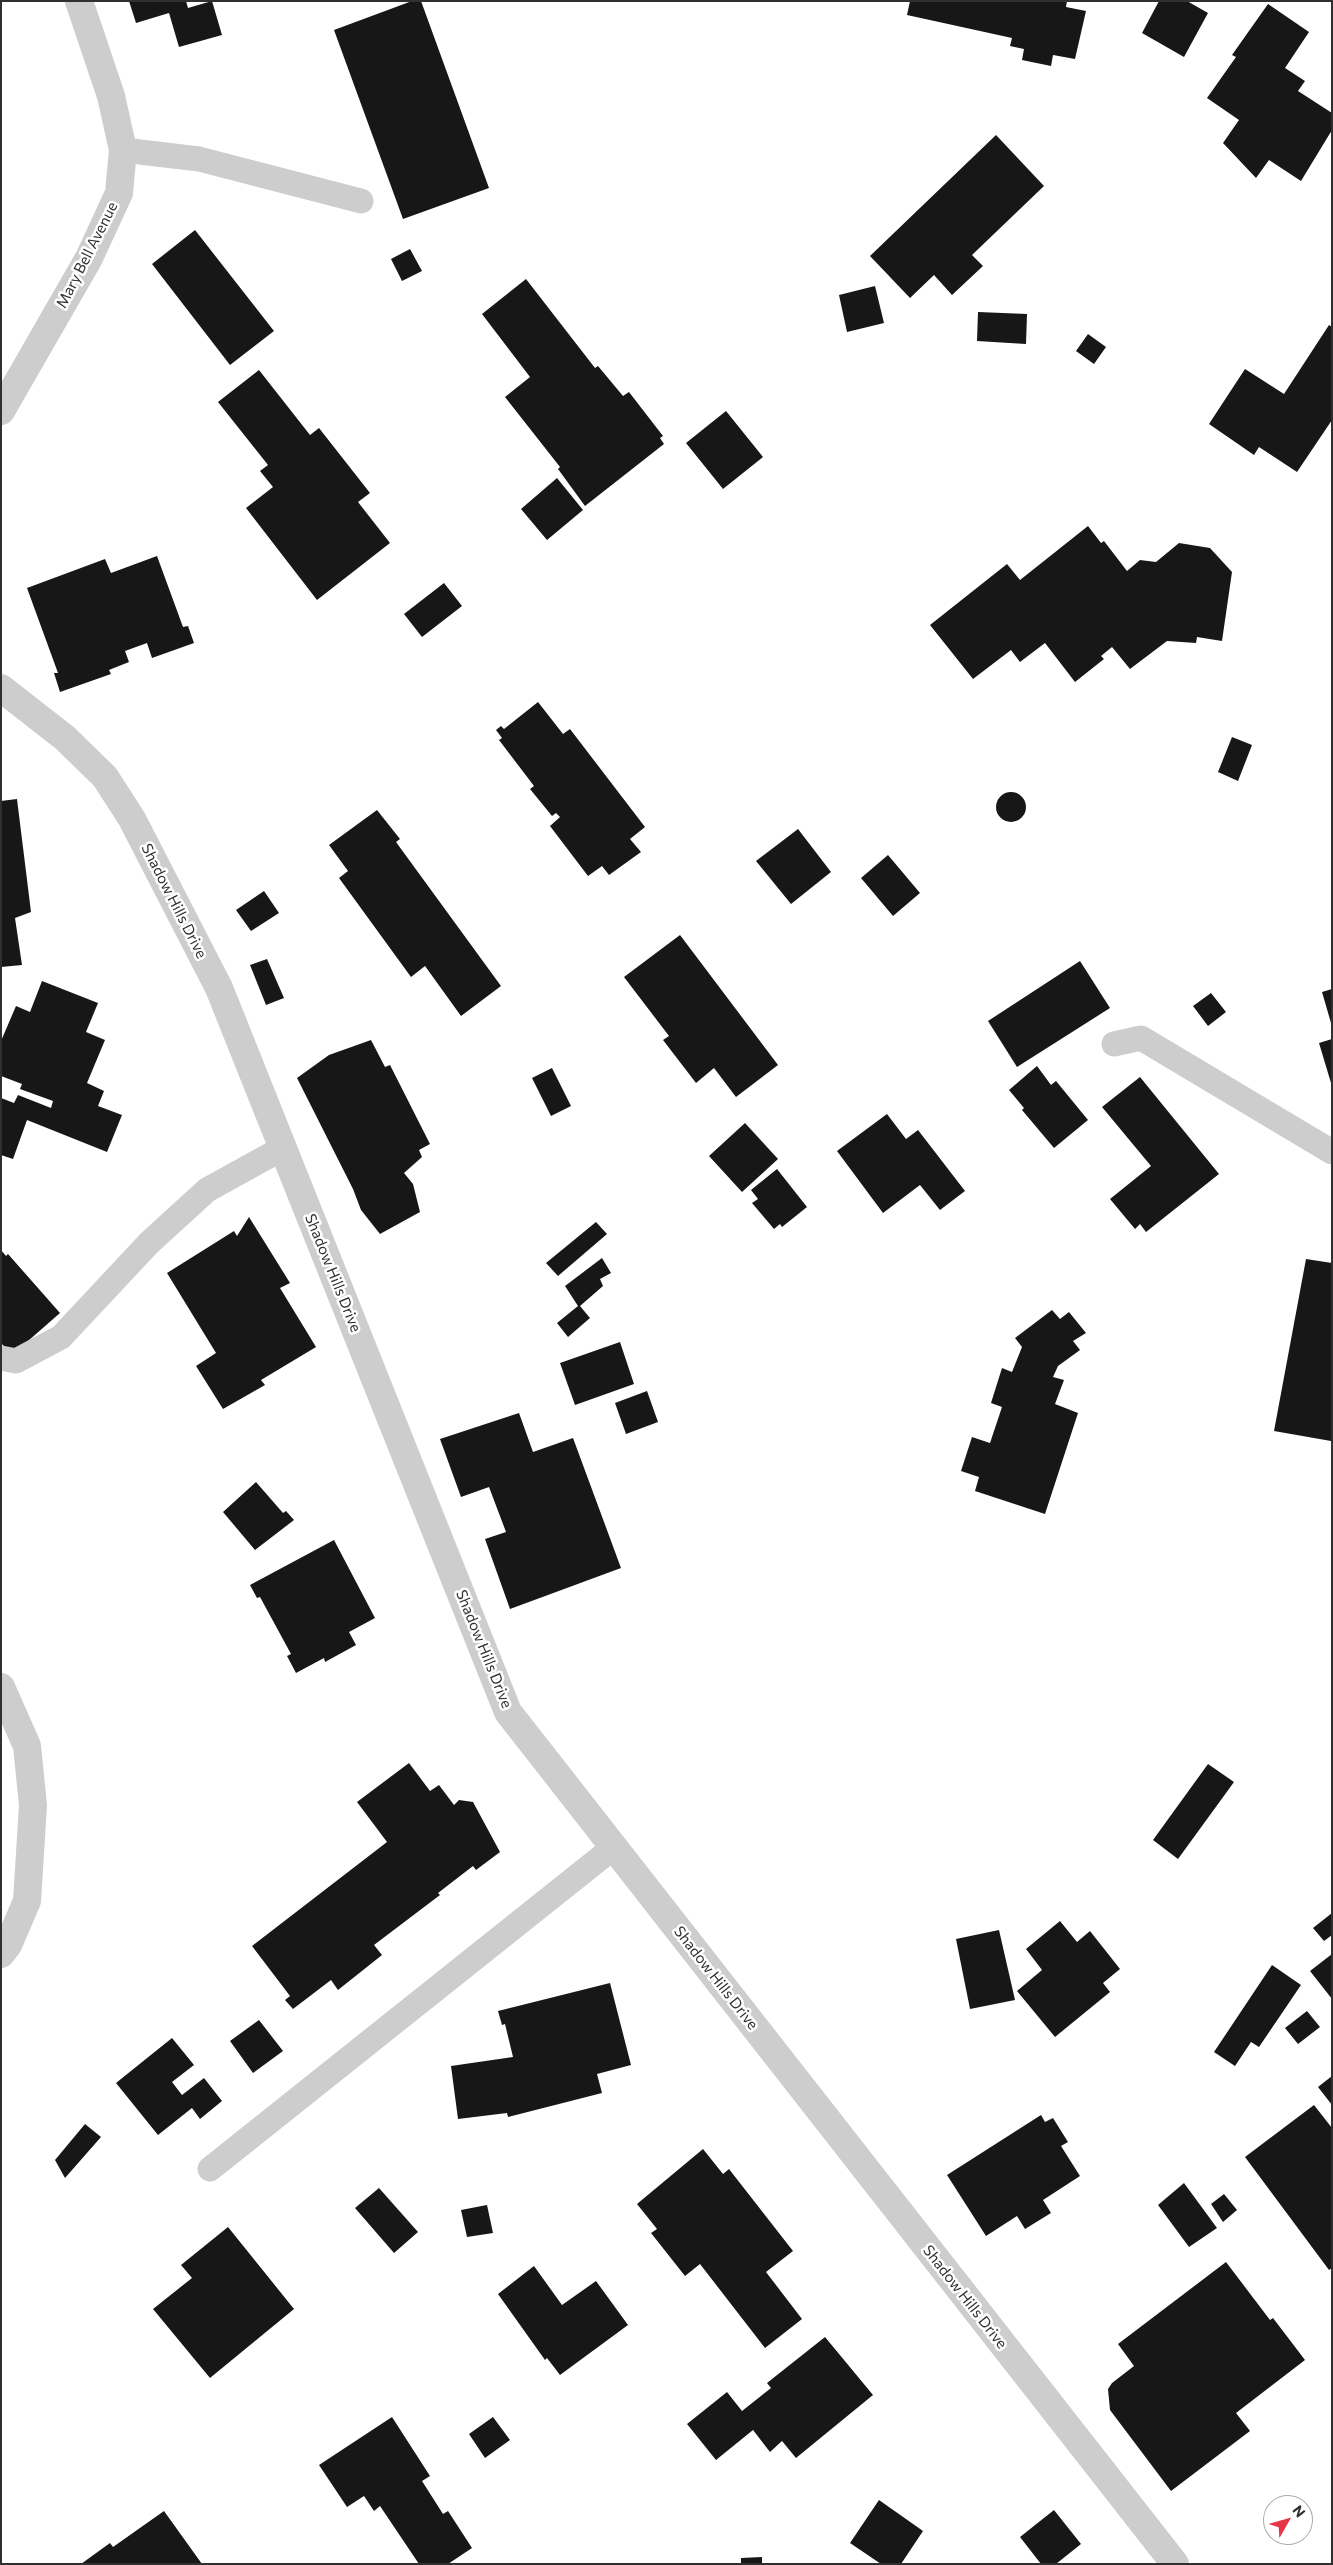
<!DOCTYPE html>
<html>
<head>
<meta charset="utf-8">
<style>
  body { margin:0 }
  #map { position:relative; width:1333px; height:2565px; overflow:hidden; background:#fff; font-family:Commissioner,sans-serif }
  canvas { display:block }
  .frame { position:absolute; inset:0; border:2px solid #303030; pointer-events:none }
  .north { position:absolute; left:1263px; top:2495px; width:50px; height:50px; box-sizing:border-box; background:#fff; border:1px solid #acacac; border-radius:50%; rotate:52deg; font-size:14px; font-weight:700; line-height:20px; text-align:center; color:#303030 }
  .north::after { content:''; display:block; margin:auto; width:18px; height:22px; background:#e53546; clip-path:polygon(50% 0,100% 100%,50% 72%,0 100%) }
</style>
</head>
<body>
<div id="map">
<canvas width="1333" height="2565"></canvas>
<div class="frame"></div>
<div class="north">N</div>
</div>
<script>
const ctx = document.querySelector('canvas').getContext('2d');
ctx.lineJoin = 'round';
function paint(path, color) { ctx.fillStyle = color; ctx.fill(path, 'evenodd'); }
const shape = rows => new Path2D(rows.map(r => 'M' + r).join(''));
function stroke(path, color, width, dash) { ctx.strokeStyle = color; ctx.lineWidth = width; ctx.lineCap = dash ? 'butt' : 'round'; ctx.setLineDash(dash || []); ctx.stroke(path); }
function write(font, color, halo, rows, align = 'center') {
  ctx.font = font + ' Commissioner,sans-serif'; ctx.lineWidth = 5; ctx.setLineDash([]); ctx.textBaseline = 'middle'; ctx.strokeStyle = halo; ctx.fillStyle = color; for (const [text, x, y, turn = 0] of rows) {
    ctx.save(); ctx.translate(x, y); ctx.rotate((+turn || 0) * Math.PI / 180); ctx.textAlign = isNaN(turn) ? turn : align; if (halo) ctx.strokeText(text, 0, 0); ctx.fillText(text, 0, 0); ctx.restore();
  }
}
const building = shape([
  [129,1,186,1,188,8,212,1,222,35,179,47,169,13,136,23],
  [412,1,421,1,489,188,403,219,334,30],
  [910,1,1067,1,1066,7,1086,11,1075,59,1053,55,1051,66,1022,60,1024,49,1010,46,1012,38,907,15],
  [1159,1,1187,1,1208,13,1184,57,1142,33],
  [1268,4,1309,32,1285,68,1305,81,1298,91,1332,113,1332,130,1301,181,1269,160,1256,178,1223,143,1239,120,1207,98,1236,57,1232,55],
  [996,135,1044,186,972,255,983,266,952,295,934,275,910,298,870,256],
  [195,230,274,331,230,365,152,264],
  [410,249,422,271,402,281,391,259],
  [526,279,595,368,598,366,623,396,629,392,663,436,660,438,664,444,585,506,558,469,560,467,505,397,530,377,482,314],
  [875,286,884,323,847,332,839,295],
  [978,312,1027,314,1026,344,977,341],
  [1329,325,1332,327,1332,420,1297,472,1259,447,1254,455,1209,424,1245,369,1284,394],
  [1088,334,1106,347,1094,364,1076,351],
  [259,370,310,435,319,428,370,493,358,502,390,543,317,600,246,508,273,487,260,471,268,465,218,402],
  [726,411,763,457,723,489,686,443],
  [557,478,583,510,547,540,521,509],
  [1088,526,1101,543,1104,541,1127,571,1140,560,1156,562,1179,543,1210,548,1232,572,1222,641,1197,637,1196,643,1167,641,1130,669,1112,647,1101,656,1104,659,1075,682,1045,643,1020,662,1011,650,973,679,930,625,1007,564,1020,580],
  [157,556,183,627,188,626,194,643,152,658,147,643,125,651,129,662,109,670,111,674,60,692,54,673,58,673,27,588,105,559,111,573],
  [444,583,462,606,422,637,404,614],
  [538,702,563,734,570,729,645,827,630,839,641,852,609,875,602,866,588,876,550,826,560,817,556,813,552,816,530,789,534,786,499,740,502,738,496,730,501,726,504,729],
  [1232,737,1252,745,1238,781,1218,772],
  '996 807a15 15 0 1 1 30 0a15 15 0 1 1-30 0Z',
  [17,799,31,912,15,918,22,965,1,967,1,801],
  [377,810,400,839,396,842,501,986,461,1016,425,966,411,977,339,878,348,871,329,845],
  [798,829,831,872,791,904,756,861],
  [888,855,920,893,893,916,861,878],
  [264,891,279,913,251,931,236,910],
  [680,935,778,1065,736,1097,714,1068,696,1083,663,1040,669,1036,624,977],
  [267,959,284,998,266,1005,250,965],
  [1080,961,1110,1008,1017,1067,988,1021],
  [42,981,98,1003,86,1032,105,1040,87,1083,104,1091,98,1106,122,1115,107,1152,27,1120,13,1159,1,1155,1,1098,14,1103,18,1095,51,1108,53,1101,20,1089,22,1084,1,1076,1,1041,16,1006,30,1012],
  [1332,989,1332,1023,1331,1023,1322,992],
  [1211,993,1226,1012,1208,1026,1193,1006],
  [1332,1039,1332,1083,1331,1083,1319,1043],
  [371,1040,385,1067,390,1065,430,1144,419,1150,422,1157,404,1173,413,1184,420,1212,380,1234,361,1210,353,1189,297,1078,329,1055],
  [1037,1066,1051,1085,1056,1081,1088,1120,1054,1148,1022,1110,1024,1108,1009,1090],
  [552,1068,571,1106,551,1116,532,1078],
  [1140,1077,1219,1174,1146,1232,1140,1224,1135,1229,1110,1199,1151,1166,1102,1107],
  [887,1114,906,1139,918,1130,965,1191,940,1210,920,1185,883,1213,837,1151],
  [745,1123,778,1159,742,1192,709,1156],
  [777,1169,807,1207,782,1227,780,1224,774,1229,752,1203,758,1199,751,1190],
  [249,1217,290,1283,280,1288,316,1347,261,1380,265,1385,223,1409,196,1366,216,1353,167,1273,234,1231,237,1236],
  [596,1222,607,1234,558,1276,546,1263],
  [1,1250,6,1256,8,1254,60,1313,12,1355,1,1343],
  [602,1258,611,1273,600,1279,603,1286,580,1306,590,1318,568,1337,557,1323,578,1306,565,1286],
  [1306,1259,1332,1263,1331,1441,1274,1431],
  [1052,1310,1060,1319,1069,1312,1086,1333,1073,1341,1080,1350,1058,1366,1053,1377,1064,1380,1055,1404,1078,1413,1045,1514,975,1491,979,1477,961,1471,972,1437,990,1443,1002,1407,991,1403,1002,1368,1012,1372,1022,1347,1015,1338],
  [620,1342,634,1384,575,1405,560,1363],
  [647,1391,658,1422,626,1434,615,1403],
  [519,1413,533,1452,573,1438,621,1568,510,1609,485,1539,506,1532,489,1487,461,1497,440,1439],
  [256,1482,283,1513,286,1511,294,1520,255,1550,223,1512],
  [334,1540,375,1618,349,1632,356,1645,325,1662,324,1658,296,1673,287,1656,291,1654,260,1597,257,1598,250,1585],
  [409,1763,430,1791,439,1785,454,1805,459,1800,473,1802,500,1852,476,1870,473,1866,438,1893,440,1895,374,1945,382,1955,338,1990,331,1980,293,2009,285,2000,290,1996,252,1946,387,1842,357,1802],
  [1208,1764,1234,1782,1178,1859,1153,1840],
  [1332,1913,1332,1935,1324,1941,1313,1928],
  [1060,1921,1077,1942,1090,1931,1120,1969,1103,1983,1110,1992,1055,2037,1017,1991,1042,1970,1026,1949],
  [999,1930,1015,2000,970,2009,956,1939],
  [1332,1954,1332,1999,1310,1971],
  [1272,1965,1301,1985,1259,2047,1251,2042,1235,2066,1214,2052],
  [610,1983,631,2065,597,2074,602,2093,508,2117,507,2113,458,2119,451,2066,513,2057,505,2024,502,2025,498,2011],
  [1307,2011,1320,2027,1298,2044,1285,2028],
  [259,2020,283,2051,253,2073,230,2041],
  [172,2038,194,2065,172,2082,182,2095,204,2078,222,2101,200,2119,192,2108,158,2135,116,2083],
  [1332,2076,1332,2105,1318,2087],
  [1314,2105,1332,2128,1332,2268,1329,2270,1245,2157],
  [1041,2115,1045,2122,1053,2118,1068,2142,1061,2146,1080,2176,1043,2200,1051,2213,1025,2229,1017,2216,986,2236,947,2175],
  [85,2124,101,2137,65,2178,55,2160],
  [703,2149,723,2174,729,2169,793,2251,766,2272,802,2319,765,2348,700,2264,685,2276,651,2233,657,2229,637,2204],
  [1184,2183,1217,2228,1189,2247,1158,2205],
  [379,2188,418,2232,394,2253,355,2208],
  [1224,2194,1237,2210,1223,2222,1211,2204],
  [487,2205,493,2233,467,2237,461,2210],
  [228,2227,294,2309,210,2378,153,2309,192,2278,181,2265],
  [1226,2262,1270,2320,1273,2318,1305,2360,1236,2413,1250,2431,1171,2491,1110,2410,1108,2389,1112,2383,1134,2366,1118,2344],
  [534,2266,562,2305,596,2281,628,2325,560,2375,547,2358,545,2360,498,2294],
  [825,2337,873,2395,796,2458,782,2441,770,2452,753,2430,716,2460,687,2424,727,2392,742,2411,771,2388,767,2383],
  [392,2417,430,2476,422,2481,443,2514,448,2511,472,2548,448,2564,419,2564,380,2506,374,2511,364,2496,347,2507,319,2465],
  [493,2417,510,2440,485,2458,469,2434],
  [879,2500,923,2531,901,2564,881,2564,850,2543],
  [1054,2510,1081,2544,1056,2564,1041,2564,1020,2537],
  [164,2511,202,2564,81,2564,110,2543,113,2547],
  [762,2557,762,2564,741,2564,741,2558]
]);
const lane = shape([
  [123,150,199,159,361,201],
  [1114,1044,1141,1038,1332,1152],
  [1,1358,16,1361,61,1337,149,1243,207,1190,283,1148],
  [210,2169,614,1847]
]);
const street = shape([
  [1,411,89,258,119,193,123,150,111,96,79,1],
  [1,688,65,738,105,777,132,819,219,988,508,1712,1175,2564],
  [1,1687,27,1746,33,1805,27,1901,8,1945,1,1954]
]);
const streetNames = [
  ["Mary Bell Avenue",87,255,-63],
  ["Shadow Hills Drive",174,901,63],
  ["Shadow Hills Drive",333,1273,68],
  ["Shadow Hills Drive",484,1649,68],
  ["Shadow Hills Drive",716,1978,52],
  ["Shadow Hills Drive",965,2297,52]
];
paint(building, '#171717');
stroke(lane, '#cdcdcd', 25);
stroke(street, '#cdcdcd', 28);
write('15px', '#303030', '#fff', streetNames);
</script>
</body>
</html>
